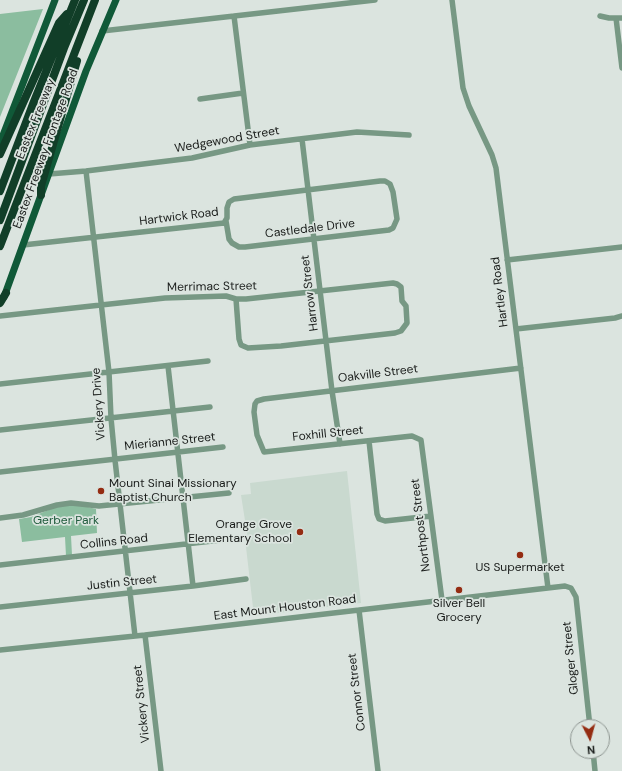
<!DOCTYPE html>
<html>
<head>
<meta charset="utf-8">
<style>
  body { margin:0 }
  #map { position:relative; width:622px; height:771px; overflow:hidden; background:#dbe4df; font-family:"DM Sans",sans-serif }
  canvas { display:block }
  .north { position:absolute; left:570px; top:719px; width:40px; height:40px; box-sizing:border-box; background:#dbe4df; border:1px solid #8d9490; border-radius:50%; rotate:174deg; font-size:11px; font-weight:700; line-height:16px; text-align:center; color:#191c1a }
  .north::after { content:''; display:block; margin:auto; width:14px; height:18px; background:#942c12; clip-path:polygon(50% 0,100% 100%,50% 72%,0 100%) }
</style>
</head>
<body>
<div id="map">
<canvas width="622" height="771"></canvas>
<div class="north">N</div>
</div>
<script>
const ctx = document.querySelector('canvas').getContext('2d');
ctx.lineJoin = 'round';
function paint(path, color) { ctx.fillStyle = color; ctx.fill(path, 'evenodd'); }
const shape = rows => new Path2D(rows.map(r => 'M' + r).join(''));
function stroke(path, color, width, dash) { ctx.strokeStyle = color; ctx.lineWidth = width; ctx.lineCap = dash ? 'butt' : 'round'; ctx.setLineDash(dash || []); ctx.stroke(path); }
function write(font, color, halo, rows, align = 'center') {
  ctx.font = font + ' "DM Sans",sans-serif'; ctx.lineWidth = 3.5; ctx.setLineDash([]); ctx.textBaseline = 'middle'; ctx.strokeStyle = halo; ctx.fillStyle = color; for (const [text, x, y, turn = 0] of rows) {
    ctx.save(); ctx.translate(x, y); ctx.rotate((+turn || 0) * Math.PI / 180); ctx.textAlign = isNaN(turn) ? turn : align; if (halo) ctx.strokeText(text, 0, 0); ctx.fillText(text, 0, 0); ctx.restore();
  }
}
const built = shape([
  [347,471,361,603,254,616,246,547,249,546,241,495,251,494,250,483]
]);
const green = shape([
  [43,9,0,117,0,14],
  [71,505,80,505,96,509,97,533,71,536,72,555,66,556,65,537,22,542,19,519,31,517,56,507]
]);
const minor = shape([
  [452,0,463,88,469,106,492,155,496,168,548,588],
  [234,16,250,145],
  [600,16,609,18,622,18],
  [616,18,622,68],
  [102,31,375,0],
  [200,99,243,93],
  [302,139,332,391,340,444],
  [86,171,109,372,111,418,115,460,135,636],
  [49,174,86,171,192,158,250,145,357,132,409,135],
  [23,245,224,223,227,218,227,208,229,202,234,199,380,181,385,181,390,184,393,192,397,219,393,228,389,230,245,247,239,247,232,243,229,239,226,221],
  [507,260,622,247],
  [0,316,165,298,226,296,236,299,246,299,393,283,397,284,401,287,402,301,406,306,407,323,401,331,395,333,281,346,248,348,241,345,239,339,236,299],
  [516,329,615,318,622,316],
  [168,366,193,586],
  [0,384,208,361],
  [0,430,210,407],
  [369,441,377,514,379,519,385,521,431,516],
  [0,472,223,447],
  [0,518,23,515,57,505,71,503,99,506,229,493],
  [0,565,230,539],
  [442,600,421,440,412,436,264,452,257,435,254,412,255,404,257,401,264,399,521,368],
  [0,607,193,586,246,579],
  [359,610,378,771],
  [145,635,161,771],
  [0,650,145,635,565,586,571,588,576,597,590,727],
  [593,751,595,771]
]);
const major = shape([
  [0,143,55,0],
  [4,297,86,71,116,0]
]);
const highway = shape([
  [0,154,59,23,67,14],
  [0,191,33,104,75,0],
  [41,195,41,186,77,61],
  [0,220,64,48,84,0],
  [0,246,95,0],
  [0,303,6,293]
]);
const markers = [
  [101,491,4,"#942c12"],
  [300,532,4,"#942c12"],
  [520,555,4,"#942c12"],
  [459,590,4,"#942c12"]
];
const streetNames = [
  ["Eastex Freeway",36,119,-68],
  ["Wedgewood Street",227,140,-10],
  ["Eastex Freeway Frontage Road",46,149,-70],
  ["Hartwick Road",179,217,-7],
  ["Castledale Drive",310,229,-7],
  ["Merrimac Street",212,287,-1],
  ["Hartley Road",500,292,-97],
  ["Harrow Street",310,293,-97],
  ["Oakville Street",378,374,-7],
  ["Vickery Drive",99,404,-94],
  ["Foxhill Street",328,434,-6],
  ["Mierianne Street",170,442,-6],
  ["Northpost Street",421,525,-97],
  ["Collins Road",114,542,-6],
  ["Justin Street",122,583,-6],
  ["East Mount Houston Road",285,608,-7],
  ["Gloger Street",571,658,-96],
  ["Connor Street",357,692,-97],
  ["Vickery Street",142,704,-96]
];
const poiNames = [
  ["Mount Sinai Missionary",109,484,"left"],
  ["Baptist Church",109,498,"left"],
  ["Orange Grove",292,525,"right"],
  ["Elementary School",292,539,"right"],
  ["US Supermarket",520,568],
  ["Silver Bell",459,604],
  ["Grocery",459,618]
];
const parkNames = [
  ["Gerber Park",66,521]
];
paint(built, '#c9d9cf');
paint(green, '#8bbd9f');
stroke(minor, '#779884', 5.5);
stroke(major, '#105938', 7);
stroke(highway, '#113e28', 8);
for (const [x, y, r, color] of markers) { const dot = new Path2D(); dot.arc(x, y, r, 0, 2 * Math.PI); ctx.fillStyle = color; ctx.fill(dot); stroke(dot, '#dbe4df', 1.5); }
write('12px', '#191c1a', '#dbe4df', streetNames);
write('12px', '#191c1a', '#dbe4df', poiNames);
write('12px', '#1f5b3d', '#dbe4df', parkNames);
</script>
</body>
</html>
